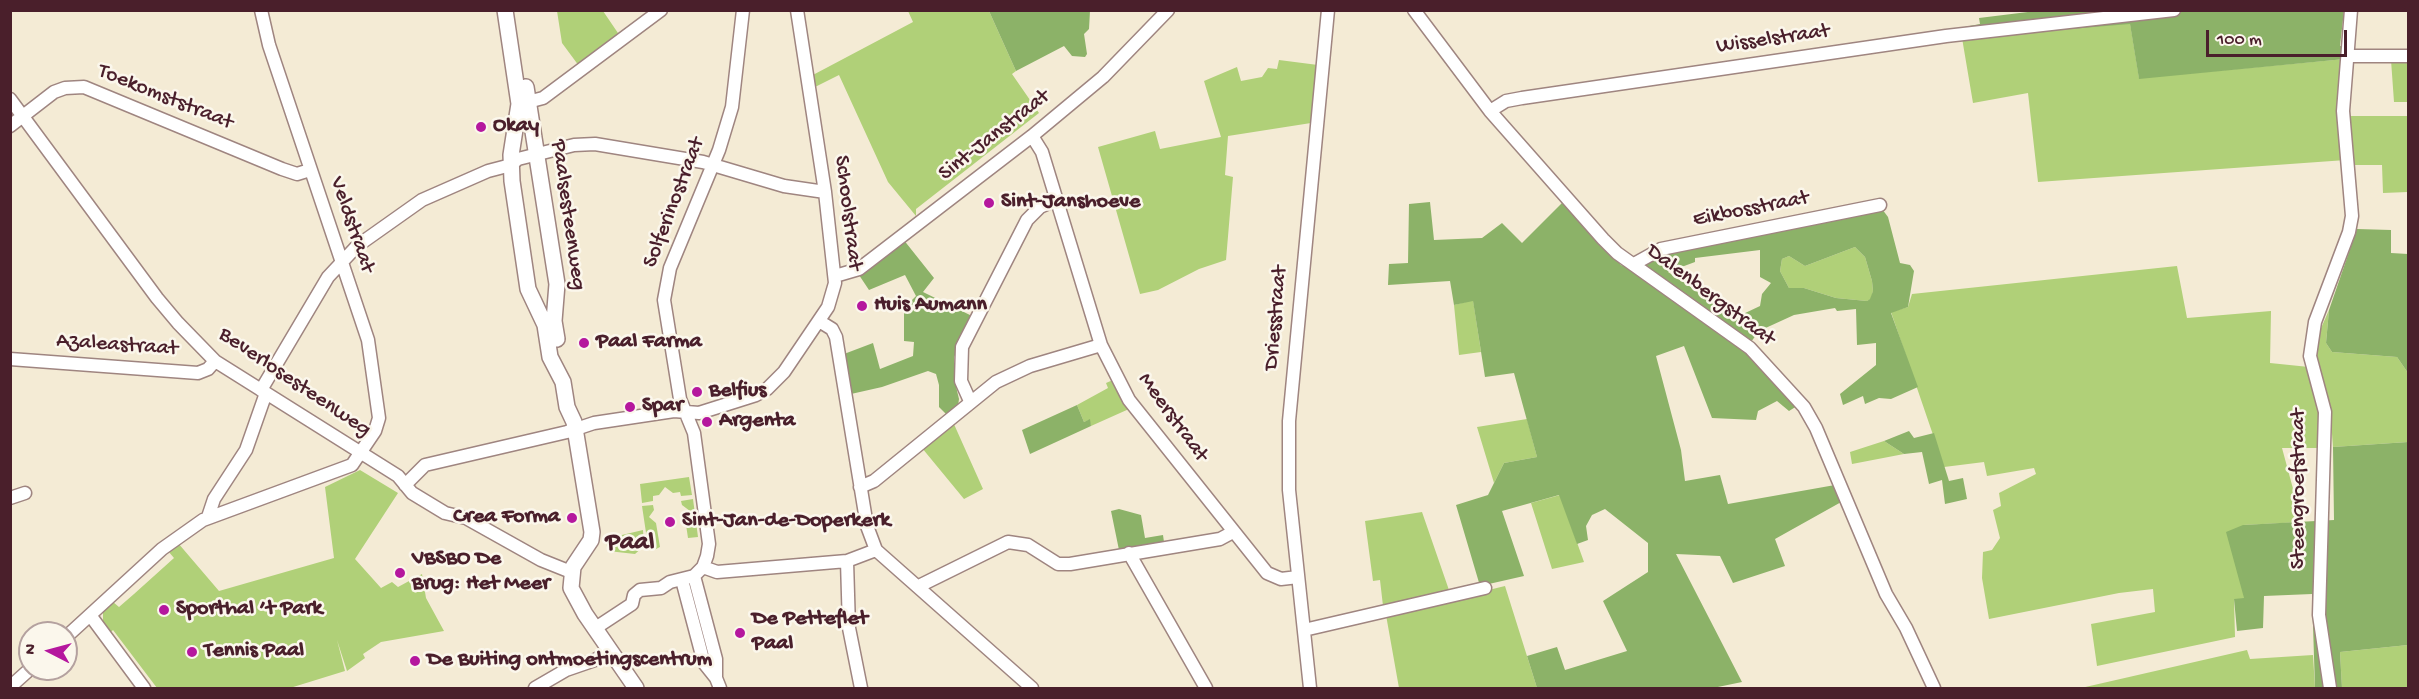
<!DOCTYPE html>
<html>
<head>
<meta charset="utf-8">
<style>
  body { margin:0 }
  #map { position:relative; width:2419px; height:699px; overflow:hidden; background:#f4ebd5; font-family:"Gochi Hand",sans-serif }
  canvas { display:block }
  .frame { position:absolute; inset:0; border:12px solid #4a1f2b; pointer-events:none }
  .north { position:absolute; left:18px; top:621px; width:60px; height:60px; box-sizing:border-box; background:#fbf7ec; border:2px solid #b4a19f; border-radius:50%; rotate:276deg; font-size:16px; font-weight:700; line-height:24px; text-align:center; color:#4a1f2b }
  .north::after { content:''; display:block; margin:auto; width:21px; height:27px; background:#b5179e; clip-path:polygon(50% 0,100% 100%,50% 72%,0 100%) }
  .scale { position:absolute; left:2206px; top:30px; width:141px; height:27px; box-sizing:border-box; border:3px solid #4a1f2b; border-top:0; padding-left:8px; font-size:18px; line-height:21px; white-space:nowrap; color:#4a1f2b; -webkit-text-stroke:4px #fbf7ec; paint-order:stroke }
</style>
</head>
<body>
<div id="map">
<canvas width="2419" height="699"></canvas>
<div class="frame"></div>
<div class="north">N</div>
<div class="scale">100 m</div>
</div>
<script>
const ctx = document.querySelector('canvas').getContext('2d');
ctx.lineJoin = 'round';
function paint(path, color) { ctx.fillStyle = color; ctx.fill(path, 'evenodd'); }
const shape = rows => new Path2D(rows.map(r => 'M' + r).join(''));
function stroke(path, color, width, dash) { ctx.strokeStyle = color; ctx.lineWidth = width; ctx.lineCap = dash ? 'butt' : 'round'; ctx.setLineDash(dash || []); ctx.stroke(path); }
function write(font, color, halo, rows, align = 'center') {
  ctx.font = font + ' "Gochi Hand",sans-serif'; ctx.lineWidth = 5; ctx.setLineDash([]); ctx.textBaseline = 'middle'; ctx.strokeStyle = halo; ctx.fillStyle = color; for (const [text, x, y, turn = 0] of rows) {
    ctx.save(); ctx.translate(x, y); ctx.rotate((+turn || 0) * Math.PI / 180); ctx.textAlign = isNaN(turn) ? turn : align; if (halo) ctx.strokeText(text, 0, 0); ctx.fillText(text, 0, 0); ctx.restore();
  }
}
const green = shape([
  [557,11,603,11,620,36,579,66,562,43],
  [908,11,989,11,1016,71,1012,74,1039,113,916,209,916,216,888,182,839,75,813,88,811,76,913,22],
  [2130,23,2139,78,2345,59,2346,160,2038,182,2028,93,1973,103,1962,38],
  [2408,59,2408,102,2394,102,2391,60],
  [1279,60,1318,65,1311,123,1228,136,1225,175,1233,177,1226,260,1199,269,1158,290,1140,294,1098,147,1155,131,1160,149,1221,137,1204,81,1237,67,1241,81,1262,77,1268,68,1277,69],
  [2350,116,2408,116,2408,192,2383,193,2382,165,2353,165],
  [1855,247,1865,257,1872,281,1873,291,1871,299,1867,301,1836,298,1804,288,1789,288,1780,271,1782,259,1789,256,1805,266],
  [2177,266,2187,318,2271,311,2270,363,2309,367,2326,448,2282,448,2302,522,2243,525,2244,599,2234,599,2235,637,2097,666,2091,624,2155,612,2153,589,2119,593,1989,619,1982,578,1983,552,1992,550,2000,538,1993,510,2001,506,1999,493,2036,474,2034,468,1987,476,1984,462,1944,467,1891,312,1908,307,1912,294],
  [1473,300,1481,352,1459,355,1454,305],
  [2329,310,2326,343,2332,352,2397,357,2408,373,2408,442,2333,447,2330,407,2315,356,2318,335],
  [1113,380,1129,409,1091,426,1089,420,1084,422,1077,405,1108,388,1106,383],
  [1527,419,1537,457,1504,463,1494,483,1477,427],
  [953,422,983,489,964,499,922,448],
  [1884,441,1904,454,1852,464,1850,452],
  [360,470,398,493,355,559,381,588,392,582,398,587,422,574,426,598,444,631,381,642,363,654,365,658,347,671,337,640,345,671,290,688,157,688,113,630,109,634,103,626,103,610,113,602,119,607,134,594,174,558,168,551,178,543,219,591,334,558,325,487],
  [689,477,692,495,681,496,680,492,673,493,665,487,659,495,653,496,653,501,642,503,640,484],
  [1560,495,1584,562,1552,569,1531,503],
  [693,499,698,537,688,538,685,518,690,511,682,505,681,501],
  [653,505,654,510,649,517,656,523,660,547,654,550,648,546,642,506],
  [1422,512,1450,593,1383,606,1380,580,1373,581,1365,521],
  [643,530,644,546,635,554,608,551,605,539],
  [1505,586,1537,688,1399,688,1386,615],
  [2408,645,2408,688,2342,688,2340,652],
  [2247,650,2250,659,2313,655,2315,688,2081,688]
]);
const forest = shape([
  [2044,10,2344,11,2340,46,2345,46,2345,59,2139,79,2130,24,1962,38,1959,28,1980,24,1979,18],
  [989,11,1090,11,1089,29,1084,34,1087,54,1085,57,1072,56,1064,46,1016,71],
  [1430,202,1434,240,1482,238,1502,223,1522,243,1563,202,1621,265,1636,271,1654,255,1882,209,1888,217,1900,263,1910,265,1914,271,1908,307,1891,313,1918,387,1891,399,1879,398,1865,404,1863,396,1843,405,1840,394,1876,365,1876,343,1857,345,1856,309,1837,311,1835,308,1794,315,1759,331,1751,342,1797,406,1789,411,1777,401,1758,411,1756,420,1712,418,1684,346,1656,356,1681,450,1685,481,1720,475,1728,504,1835,485,1843,501,1775,539,1785,566,1733,583,1720,556,1676,554,1742,682,1713,688,1537,688,1527,656,1557,647,1565,670,1627,651,1603,601,1648,572,1648,543,1605,509,1592,515,1586,526,1588,540,1577,544,1559,495,1502,511,1524,576,1480,586,1456,505,1488,495,1504,463,1537,457,1514,373,1485,377,1473,301,1454,305,1450,281,1388,285,1389,264,1408,263,1409,204],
  [1855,247,1865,257,1872,281,1873,291,1870,299,1867,301,1836,298,1804,288,1789,288,1780,271,1782,259,1789,256,1805,266],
  [1760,250,1760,277,1771,283,1762,294,1760,306,1741,315,1732,314,1668,272,1695,262,1695,258],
  [2357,229,2391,230,2391,253,2408,254,2408,373,2397,357,2332,352,2326,343,2329,310],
  [903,239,934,278,923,292,974,317,954,357,954,378,959,399,958,406,947,415,939,407,939,385,936,374,928,371,882,387,851,394,844,354,873,343,880,369,913,356,914,342,904,341,904,308,916,296,905,275,869,290,859,275],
  [1077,405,1084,422,1090,419,1091,426,1030,454,1022,430],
  [1909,431,1914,438,1934,433,1949,481,1963,478,1967,499,1945,504,1942,480,1929,484,1922,452,1904,454,1884,441],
  [2408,442,2408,645,2340,652,2342,688,2315,688,2312,594,2264,596,2263,628,2237,631,2234,599,2244,598,2226,532,2243,525,2334,520,2333,447],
  [1119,509,1141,515,1145,538,1163,535,1164,542,1119,550,1111,511]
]);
const minor = shape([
  [1414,10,1490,111,1603,239,1617,253,1750,348,1804,407,1816,428,1886,594,1906,628,1934,688],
  [2347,56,2408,56],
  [10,99,157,298,178,323,215,361,398,476,412,493,445,513,466,518,541,560,571,572],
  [520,104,543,98,661,10],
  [1490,111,1506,101,1522,98,1946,36,2174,10],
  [10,126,54,92,65,88,84,87,282,169,297,174,310,170],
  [1032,136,1042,152,1101,345,1129,400,1267,573,1281,579,1298,577],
  [1634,264,1661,249,1880,205],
  [835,276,859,269,1032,136,1103,77,1168,10],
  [819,321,832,329,836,337,867,526,876,550,1032,688],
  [10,359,198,373,208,369,215,361],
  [261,390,328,277,357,246,422,200,488,171,511,165,518,159,574,145,595,144,703,162,784,186,825,192],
  [970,401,961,381,962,347,1027,220,1040,207,1056,200],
  [405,485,425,465,567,432,594,423,674,411,699,413,756,395,767,389,784,372,828,307,835,283,825,192,797,10],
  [860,487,874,481,996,382,1030,366,1101,345],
  [10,498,25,493],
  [208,517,214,499,246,450,266,393],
  [1129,553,1206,688],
  [847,561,849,628,861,688],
  [703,567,717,572,847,561,876,550],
  [694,576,716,659,716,678,720,688],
  [682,580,704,663,716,678],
  [919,586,1008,542,1028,545,1058,564,1070,564,1220,539,1233,532],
  [90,615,144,688],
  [594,629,632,604,634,595,640,590,661,588,670,582,694,576,703,567,707,556,709,544,694,433,680,399,664,300,670,268,719,150,732,107,743,10],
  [1304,630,1485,588],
  [66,637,162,549,203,520,352,465,375,431,379,418,368,340,269,45,261,10],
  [10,687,30,669],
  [535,688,566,670,595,660,609,651],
  [1310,688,1289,490,1289,421,1328,10],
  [2330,688,2319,615,2325,412,2310,356,2315,322,2349,232,2352,216,2343,111,2351,10]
]);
const major = shape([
  [505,10,519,104,511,155,512,181,528,289,545,325,550,357,563,382,567,407,574,422,592,532,591,540,573,567,571,588,585,614,636,688],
  [526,87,557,284,554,321,557,339]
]);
const markers = [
  [481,127,6,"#b5179e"],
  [989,203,6,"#b5179e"],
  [862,306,6,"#b5179e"],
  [584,343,6,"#b5179e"],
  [697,392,6,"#b5179e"],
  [630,407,6,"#b5179e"],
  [707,422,6,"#b5179e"],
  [572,518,6,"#b5179e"],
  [670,522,6,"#b5179e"],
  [400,573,6,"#b5179e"],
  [164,610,6,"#b5179e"],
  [740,633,6,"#b5179e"],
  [192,652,6,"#b5179e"],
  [415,661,6,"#b5179e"]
];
const streetNames = [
  ["Wisselstraat",1773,40,-8],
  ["Toekomststraat",165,98,22],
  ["Sint-Janstraat",995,136,-38],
  ["Solferinostraat",675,203,-69],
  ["Eikbosstraat",1751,210,-11],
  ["Schoolstraat",847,213,83],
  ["Paalsesteenweg",567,215,82],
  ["Veldstraat",351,225,71],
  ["Dalenbergstraat",1710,296,37],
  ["Driesstraat",1277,318,-85],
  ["Azaleastraat",117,346,4],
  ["Beverlosesteenweg",294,383,34],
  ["Meerstraat",1172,418,54],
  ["Steengroefstraat",2300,489,-90]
];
const poiNames = [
  ["Okay",493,127],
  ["Sint-Janshoeve",1001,203],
  ["Huis Aumann",874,306],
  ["Paal Farma",596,343],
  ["Belfius",709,392],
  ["Spar",642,407],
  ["Argenta",719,422],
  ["Crea Forma",560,518,"right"],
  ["Sint-Jan-de-Doperkerk",682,522],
  ["VBSBO De",412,560],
  ["Brug: Het Meer",412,585],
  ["Sporthal ’t Park",176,610],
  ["De Petteflet",752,620],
  ["Paal",752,645],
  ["Tennis Paal",204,652],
  ["De Buiting ontmoetingscentrum",427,661]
];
const quarterNames = [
  ["Paal",630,544]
];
paint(green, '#b0d078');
paint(forest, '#8cb268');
stroke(minor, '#9f8580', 15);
stroke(major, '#9f8580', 18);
stroke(minor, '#fff', 12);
stroke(major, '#fff', 15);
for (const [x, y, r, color] of markers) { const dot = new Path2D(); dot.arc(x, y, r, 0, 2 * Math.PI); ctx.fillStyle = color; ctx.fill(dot); stroke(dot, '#fbf7ec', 2); }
write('22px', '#4a1f2b', '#fbf7ec', streetNames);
write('bold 22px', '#4a1f2b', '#fbf7ec', poiNames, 'left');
write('bold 26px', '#4a1f2b', '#fbf7ec', quarterNames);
</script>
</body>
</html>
